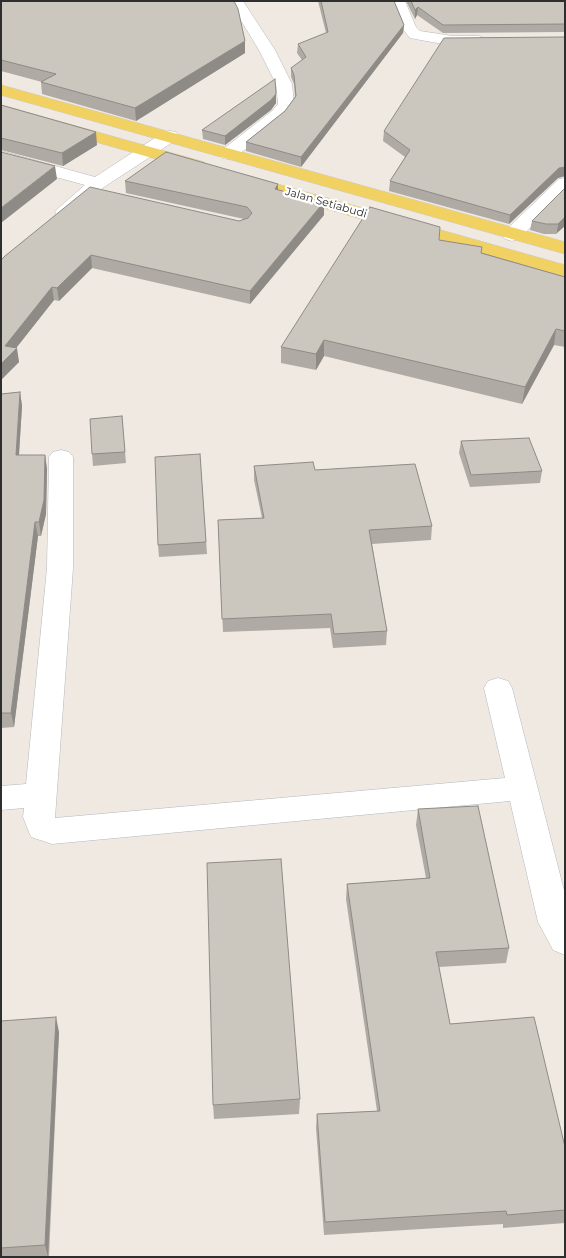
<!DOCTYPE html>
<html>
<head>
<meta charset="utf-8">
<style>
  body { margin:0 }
  #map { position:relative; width:566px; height:1258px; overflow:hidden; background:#efe9e1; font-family:Montserrat,sans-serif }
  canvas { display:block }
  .frame { position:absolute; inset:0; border:2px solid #2e2e2e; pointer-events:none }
</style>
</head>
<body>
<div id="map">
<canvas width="566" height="1258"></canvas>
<div class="frame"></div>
</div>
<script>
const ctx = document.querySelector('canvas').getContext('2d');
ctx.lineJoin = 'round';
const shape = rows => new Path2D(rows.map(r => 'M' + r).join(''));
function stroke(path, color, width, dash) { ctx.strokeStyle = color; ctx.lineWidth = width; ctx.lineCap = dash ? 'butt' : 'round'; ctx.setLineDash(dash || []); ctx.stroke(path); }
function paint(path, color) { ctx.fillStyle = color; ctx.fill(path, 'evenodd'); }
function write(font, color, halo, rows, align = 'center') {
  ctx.font = font + ' Montserrat,sans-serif'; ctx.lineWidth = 4.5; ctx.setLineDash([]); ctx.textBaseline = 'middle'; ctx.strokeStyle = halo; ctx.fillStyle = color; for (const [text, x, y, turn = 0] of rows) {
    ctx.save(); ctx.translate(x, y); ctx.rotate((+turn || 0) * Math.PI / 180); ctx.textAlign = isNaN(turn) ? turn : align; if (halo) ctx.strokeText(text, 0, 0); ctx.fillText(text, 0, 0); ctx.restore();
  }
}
const minor = shape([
  [229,1,243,1,275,50,292,84,294,104,284,119,234,158,228,159,222,158,219,154,222,150,272,111,278,104,276,84,259,50,229,1],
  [391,1,405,1,416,27,420,31,453,36,479,36,484,38,487,41,484,44,479,46,453,46,410,38,402,28,391,1],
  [170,131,176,132,179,136,176,140,104,187,71,215,64,217,57,215,55,211,85,185,1,162,1,151,95,177,164,132,170,131],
  [565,178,565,193,519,239,512,241,505,239,502,235,505,231,559,179,565,178],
  [61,450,69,452,73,457,73,568,55,818,505,778,484,688,488,681,498,678,508,681,512,688,565,894,565,955,553,950,538,922,510,801,52,844,31,837,23,817,24,808,1,810,1,786,26,784,47,568,49,457,53,452,61,450]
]);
const major = shape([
  [1,85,565,242,565,254,1,95,1,85],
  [1,105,204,162,207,166,204,170,198,171,1,115,1,105],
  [242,174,565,265,565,277,236,183,233,179,236,175,242,174]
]);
const wall = shape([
  [1,1,245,53,136,121,42,94,41,82,42,82,1,71],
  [318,1,394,1,404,25,403,33,301,167,246,151,246,142,285,111,295,97,294,84,291,77,291,68,302,60,297,53,298,44,326,33],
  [406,1,565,1,565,32,443,33,417,15,415,19],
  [565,37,565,176,558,178,509,224,389,191,390,181,405,157,383,141,384,131],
  [276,94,276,103,271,110,225,145,203,139,202,130],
  [1,105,97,145,63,166,1,150],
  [125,181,278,190,324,202,324,215,250,304,92,268,59,301,54,300,16,348,19,362,1,380,1,260,239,221,244,219,126,193],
  [565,188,556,234,544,234,530,230,532,221],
  [439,240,565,277,565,347,554,345,522,404,324,356,316,370,281,363,281,347],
  [20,392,22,406,19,455,45,455,47,469,46,514,41,536,38,536,14,727,1,728,1,394],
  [122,416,126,463,93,466,92,454],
  [461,441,542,471,540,483,470,487,459,453],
  [200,454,207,554,159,557,158,545],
  [254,466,315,470,432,526,431,540,372,544,387,631,386,645,333,648,330,628,223,632,218,520,262,518,254,480],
  [418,809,509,948,506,963,439,967,450,1024,565,1147,565,1223,503,1228,503,1224,324,1235,316,1128,317,1114,377,1111,346,899,347,884,426,878,416,825],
  [1,1021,59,1032,49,1257,1,1257],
  [300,1099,299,1114,214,1119,213,1105]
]);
const shadedWall = shape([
  [418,7,417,15,415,19,415,10],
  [404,25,403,33,301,167,301,157],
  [245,41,245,53,136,121,135,108],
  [276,94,276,103,271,110,225,145,225,136],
  [96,132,97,145,63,166,62,153],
  [55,166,57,179,1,223,1,208],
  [565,167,565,176,558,178,509,224,510,215,559,168],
  [278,184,278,197,275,189],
  [324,202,324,215,250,304,250,291],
  [565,217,565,226,556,234,558,224],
  [91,255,92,268,59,301,57,288],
  [52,287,54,300,13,352,17,348,19,362,1,380,1,364,5,346],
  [556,329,554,345,522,404,525,387],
  [324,340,324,356,316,370,316,354],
  [20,392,22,406,18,469,16,455],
  [45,455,47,469,46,514,41,536,39,522],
  [35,522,38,536,14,727,11,713],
  [56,1017,59,1032,48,1257,45,1245]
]);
const building = shape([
  [1,1,234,1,238,9,245,41,135,108,41,82,56,74,1,60,1,1],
  [321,1,394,1,404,25,301,157,246,142,285,111,296,96,294,75,291,68,306,57,298,44,328,32,321,1],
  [411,1,565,1,565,24,443,25,418,7,415,10,411,1],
  [565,37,565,167,559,168,510,215,390,181,410,150,384,131,444,38,565,37],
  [275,79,276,94,271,100,225,136,202,130,275,79],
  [1,105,96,132,62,153,1,138,1,105],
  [1,152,55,166,1,208,1,152],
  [166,152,278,184,275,189,324,202,250,291,91,255,57,288,52,287,5,346,17,348,1,364,1,260,5,256,90,187,239,221,248,218,252,213,247,207,125,181,166,152],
  [565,188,565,217,558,224,546,224,532,221,565,188],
  [370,207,440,227,439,240,482,247,481,253,565,277,565,331,556,329,525,387,324,340,316,354,281,347,370,207],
  [20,392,16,455,45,455,44,500,39,522,35,522,11,713,1,713,1,394,20,392],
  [122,416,125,452,92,454,90,419,122,416],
  [529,438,542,471,471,475,461,441,529,438],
  [200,454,206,542,158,545,155,457,200,454],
  [313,462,315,470,415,464,432,526,369,530,387,631,334,634,331,614,222,619,218,520,264,518,254,466,313,462],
  [478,806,509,948,436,952,450,1024,534,1017,565,1147,565,1210,507,1215,506,1211,325,1222,317,1114,380,1111,347,884,430,878,418,809,478,806],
  [281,859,300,1099,213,1105,207,863,281,859],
  [56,1017,45,1245,1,1248,1,1021,56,1017]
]);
const farStreetnames = [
  ["Jalan Setiabudi",326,203,16]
];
stroke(minor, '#b4b7c1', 1);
stroke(major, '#c9c9c9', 1);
paint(minor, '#fff');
paint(major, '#f2d163');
paint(wall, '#afaba4');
paint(shadedWall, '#8e8b86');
paint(building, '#cbc7bf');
stroke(building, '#8e8b86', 1);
write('11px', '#2e2e2e', '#fff', farStreetnames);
</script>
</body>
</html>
